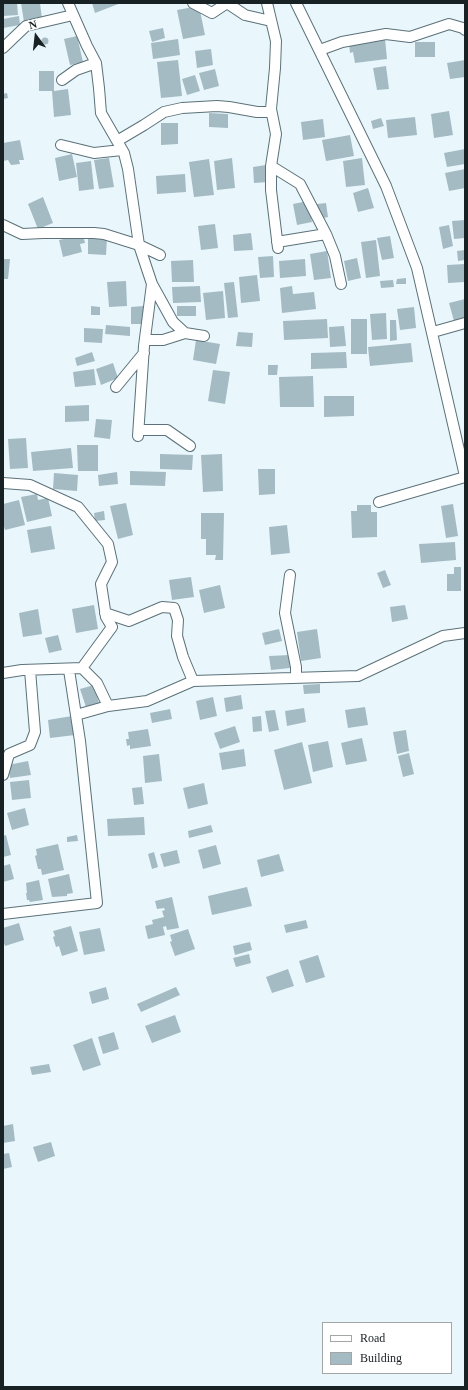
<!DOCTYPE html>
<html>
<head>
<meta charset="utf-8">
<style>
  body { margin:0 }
  #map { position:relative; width:468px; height:1390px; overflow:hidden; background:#e9f7fc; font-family:Georgia,serif }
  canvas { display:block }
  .frame { position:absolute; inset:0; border:4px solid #182124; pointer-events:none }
  .legend { position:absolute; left:322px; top:1322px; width:130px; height:52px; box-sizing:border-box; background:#fff; border:1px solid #a3a6a7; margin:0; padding:5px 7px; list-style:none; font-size:12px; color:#182124 }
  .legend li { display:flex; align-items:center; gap:8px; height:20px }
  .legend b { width:20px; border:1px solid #a3a6a7 }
  .north { position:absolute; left:16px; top:16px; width:40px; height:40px; -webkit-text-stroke:3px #fff; paint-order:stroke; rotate:345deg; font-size:11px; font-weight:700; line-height:16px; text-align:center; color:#182124 }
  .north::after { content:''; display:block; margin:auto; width:14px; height:18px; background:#182124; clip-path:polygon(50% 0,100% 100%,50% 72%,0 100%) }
</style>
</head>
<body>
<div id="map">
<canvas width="468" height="1390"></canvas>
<div class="frame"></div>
<ul class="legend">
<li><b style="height:5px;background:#fff"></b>Road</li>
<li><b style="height:11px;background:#a4bbc4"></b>Building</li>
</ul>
<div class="north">N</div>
</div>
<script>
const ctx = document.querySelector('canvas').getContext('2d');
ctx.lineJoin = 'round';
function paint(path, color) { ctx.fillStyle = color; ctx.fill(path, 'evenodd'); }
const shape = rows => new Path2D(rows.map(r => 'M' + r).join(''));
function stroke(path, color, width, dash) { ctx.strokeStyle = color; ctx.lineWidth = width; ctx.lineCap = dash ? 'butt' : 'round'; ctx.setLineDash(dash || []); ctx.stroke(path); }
const building = shape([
  [3,3,17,3,18,15,3,16],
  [21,3,40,3,42,19,24,22],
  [92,3,121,3,95,13],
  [199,6,205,35,183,39,177,10],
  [19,16,20,25,3,28,3,19],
  [163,28,165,38,152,42,149,31],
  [77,36,83,62,70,65,64,39],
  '41.5 41a3.5 3.5 0 1 1 7 0a3.5 3.5 0 1 1-7 0Z',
  [178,39,180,55,153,59,151,43],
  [385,39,387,59,355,63,353,52,350,53,349,43],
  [415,42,435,42,435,57,415,57],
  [211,49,213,65,197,68,195,51],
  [178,60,182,96,161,98,157,62],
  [465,60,465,77,450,79,447,63],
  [386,66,389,89,377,90,373,68],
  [215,69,219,86,204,90,199,73],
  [39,71,54,71,54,91,68,89,71,115,54,117,52,91,39,91],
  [195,75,200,91,187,95,182,79],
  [7,93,8,98,3,99,3,94],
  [449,111,453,135,434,138,431,114],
  [209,113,228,114,228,128,209,127],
  [415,117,417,135,388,138,386,120],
  [381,118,384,126,373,129,371,121],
  [323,119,325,137,303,140,301,122],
  [161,123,178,123,178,144,161,145],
  [350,135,354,156,326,161,322,140],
  [20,140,24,160,19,160,20,164,11,165,8,160,3,161,3,143],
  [465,149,465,164,447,167,444,153],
  [72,154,77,177,59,181,55,158],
  [109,158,114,187,99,189,94,160],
  [232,158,235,188,217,190,214,161],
  [362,158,365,185,346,187,343,161],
  [209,159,214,195,194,197,189,162],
  [91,161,94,189,79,191,76,163],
  [266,165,268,182,254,183,253,167],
  [465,169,465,188,449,191,445,173],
  [185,174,186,192,157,194,156,176],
  [368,188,374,208,358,212,353,193],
  [43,197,53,223,38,229,28,204],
  [308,201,312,222,297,225,293,204],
  [326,203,328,217,319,219,317,204],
  [465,220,465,238,454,239,452,221],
  [215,224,218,248,201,250,198,226],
  [449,225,453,246,443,249,439,227],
  [251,233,253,250,234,251,233,235],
  [83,235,85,243,80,244,82,252,63,257,59,240],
  [390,236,394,258,382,260,377,238],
  [88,238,107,238,106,255,88,254],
  [376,240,380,276,366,278,361,242],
  [465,250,465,260,458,261,457,251],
  [327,251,331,278,314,280,310,254],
  [273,256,274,277,260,278,258,257],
  [357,258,361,278,348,281,344,261],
  [3,259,10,259,8,279,3,279],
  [305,259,306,276,280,278,279,261],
  [193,260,194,282,172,282,171,261],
  [465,264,465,282,448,283,447,265],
  [257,275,260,301,241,303,239,277],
  [406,278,406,284,396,284,397,279],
  [393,280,394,287,381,288,380,281],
  [126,281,127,306,109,307,107,282],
  [234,282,238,317,228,318,224,283],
  [200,286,201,302,173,303,172,287],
  [292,286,293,294,314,292,316,309,282,313,280,288],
  [223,291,225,318,206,320,203,293],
  [465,299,465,318,454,321,449,303],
  [91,306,100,307,100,315,91,315],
  [143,306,143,324,131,324,131,307],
  [177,306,196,306,196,316,177,316],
  [414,307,416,328,400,330,397,309],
  [386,313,387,339,372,340,370,314],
  [327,319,328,338,284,340,283,321],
  [351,319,367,319,367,354,351,354],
  [390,320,396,320,397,340,390,341],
  [106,325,130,327,130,336,105,334],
  [344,326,346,346,330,347,329,327],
  [84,328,103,329,102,343,84,342],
  [238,332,253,333,252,347,236,346],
  [196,340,220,344,216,364,193,360],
  [411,343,413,362,370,366,368,347],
  [92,352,95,361,77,366,75,358],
  [346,352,347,368,311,369,311,353],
  [113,363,118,378,101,385,96,369],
  [268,365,278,365,277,375,268,375],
  [94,369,96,385,75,387,73,372],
  [213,370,230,372,225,404,208,401],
  [313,376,314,407,280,407,279,377],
  [324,396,354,396,354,416,324,417],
  [89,405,89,421,65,422,65,406],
  [96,419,112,420,110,439,94,437],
  [26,438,28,468,10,469,8,439],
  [77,445,98,445,98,471,78,471],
  [71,448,73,468,33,471,31,452],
  [160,454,193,455,192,470,160,469],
  [222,454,223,491,203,492,201,455],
  [258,469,275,469,275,494,259,495],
  [130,471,166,472,165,486,130,485],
  [117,472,118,484,99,486,98,475],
  [54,473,78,475,77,491,53,489],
  [37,494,38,500,48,498,52,516,27,522,21,497],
  [19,500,25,525,5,530,3,523,3,504],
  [126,503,133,535,118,539,110,506],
  [453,504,458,536,446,538,441,506],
  [357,505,371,505,371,512,377,512,377,537,352,538,351,511,357,511],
  [104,511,105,520,95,521,94,513],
  [201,513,224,513,223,560,215,560,216,555,206,555,206,539,201,539],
  [287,525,290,553,271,555,269,527],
  [51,526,55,549,31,553,27,530],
  [455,542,456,560,421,563,419,544],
  [454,567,461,567,461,591,447,591,447,574,454,574],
  [385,570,391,585,383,588,377,573],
  [191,577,194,597,172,600,169,580],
  [220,585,225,608,204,613,199,590],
  [94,605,98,629,76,633,72,609],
  [405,605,408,619,392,622,390,607],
  [38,609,42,634,23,637,19,613],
  [279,629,282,641,265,645,262,633],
  [317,629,321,658,301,661,297,632],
  [58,635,62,650,49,653,45,638],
  [289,655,290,668,271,670,269,656],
  [320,684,320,693,304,694,303,685],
  [94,685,99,703,86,707,80,689],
  [241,695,243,709,226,712,224,698],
  [213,697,217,716,200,720,196,701],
  [365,707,368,725,348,728,345,710],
  [304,708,306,722,287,726,285,711],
  [170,709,172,719,152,723,150,713],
  [275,710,279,730,269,732,265,711],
  [72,716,75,735,50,738,48,720],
  [261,716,262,731,253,732,252,717],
  [235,726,240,742,220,749,214,733],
  [148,729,151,746,130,749,130,745,127,746,126,739,129,739,128,732],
  [406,730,409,751,397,754,393,732],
  [362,738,367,761,346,765,341,743],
  [328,741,333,767,313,772,308,745],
  [302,742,312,783,284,790,274,750],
  [244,749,246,766,222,770,219,753],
  [409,753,414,774,403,777,398,756],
  [159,754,162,781,145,783,143,756],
  [28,761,31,775,10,778,8,765],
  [29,780,31,798,12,800,10,782],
  [204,783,208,804,188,809,183,788],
  [142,787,144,804,134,805,132,788],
  [25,808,29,825,12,830,7,813],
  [144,817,145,835,108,836,107,819],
  [211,825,213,832,189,838,188,831],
  [6,835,11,855,3,857,3,836],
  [77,835,78,841,67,842,67,837],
  [58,844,64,870,42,875,41,869,38,869,35,856,37,855,36,849],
  [216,845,221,864,203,869,198,850],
  [177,850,180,863,164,867,160,854],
  [154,852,158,867,152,869,148,854],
  [279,854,284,871,261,877,257,860],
  [10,864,14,879,3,882,3,866],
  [69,874,73,893,67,894,67,896,52,897,48,879],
  [39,880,43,900,30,902,29,900,27,900,26,893,27,893,26,883],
  [247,887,252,906,212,915,208,896],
  [172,897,179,928,167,930,166,926,163,927,165,935,148,939,145,926,153,924,152,920,164,917,162,911,165,910,164,908,157,909,155,901],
  [306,920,308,928,286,933,284,925],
  [19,923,24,940,5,946,3,940,3,928],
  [71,926,78,951,62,956,59,946,56,947,53,937,55,936,53,931],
  [100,928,105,951,84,955,79,932],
  [188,929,195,949,175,956,170,942,172,941,170,935],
  [250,942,252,950,235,955,233,946],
  [249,954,251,963,236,967,233,958],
  [318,955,325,977,306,983,299,961],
  [288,969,294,986,272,993,266,977],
  [106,987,109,999,92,1004,89,992],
  [176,987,180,995,141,1012,137,1004],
  [175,1015,181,1032,152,1043,145,1026],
  [114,1032,119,1049,103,1054,98,1037],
  [92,1038,101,1065,83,1071,73,1045],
  [49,1064,51,1072,32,1075,30,1067],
  [13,1124,15,1141,3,1143,3,1126],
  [51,1142,55,1156,38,1162,33,1147],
  [9,1153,12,1167,3,1169,3,1154]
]);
const street = shape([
  [68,3,87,46,96,63,99,88,101,113,124,153,128,169,139,245,152,284,144,346,138,436],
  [193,3,212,13,227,3],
  [227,3,245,15,271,21],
  [267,3,276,41,275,68,271,109,276,134,271,166,271,190,278,248],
  [296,3,386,186,417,268,465,476],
  [3,48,26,26,73,15],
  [320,50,342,42,386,34,410,37,449,24,463,28,465,30],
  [62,80,76,70,96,63],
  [117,141,144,125,164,112,182,108,217,106,229,107,257,112,268,112,271,109],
  [61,145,94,153,122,150],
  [271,166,300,184,326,234,335,256,341,284],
  [3,225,22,234,43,233,94,233,104,234,139,245,160,255],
  [277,242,326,234],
  [152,284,173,322,185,333,204,336],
  [433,332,465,323],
  [145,340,163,340,185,333],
  [116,387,144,353],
  [139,430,167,430,190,446],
  [3,483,30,485,78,507,108,544,112,562,101,584,106,617,112,627,82,668,22,670,3,673],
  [379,502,465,477],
  [290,575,285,613,296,667,296,678],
  [82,668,97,683,108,706],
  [193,681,358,676,443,636,465,633],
  [76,715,108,706,147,701,193,681,183,657,177,636,178,620,174,608,162,607,129,621,105,613],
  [3,775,9,754,30,745,35,732,30,670],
  [3,914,97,903,80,741,69,670]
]);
paint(building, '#a4bbc4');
stroke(street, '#5c7179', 12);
stroke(street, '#fff', 10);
</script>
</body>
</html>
